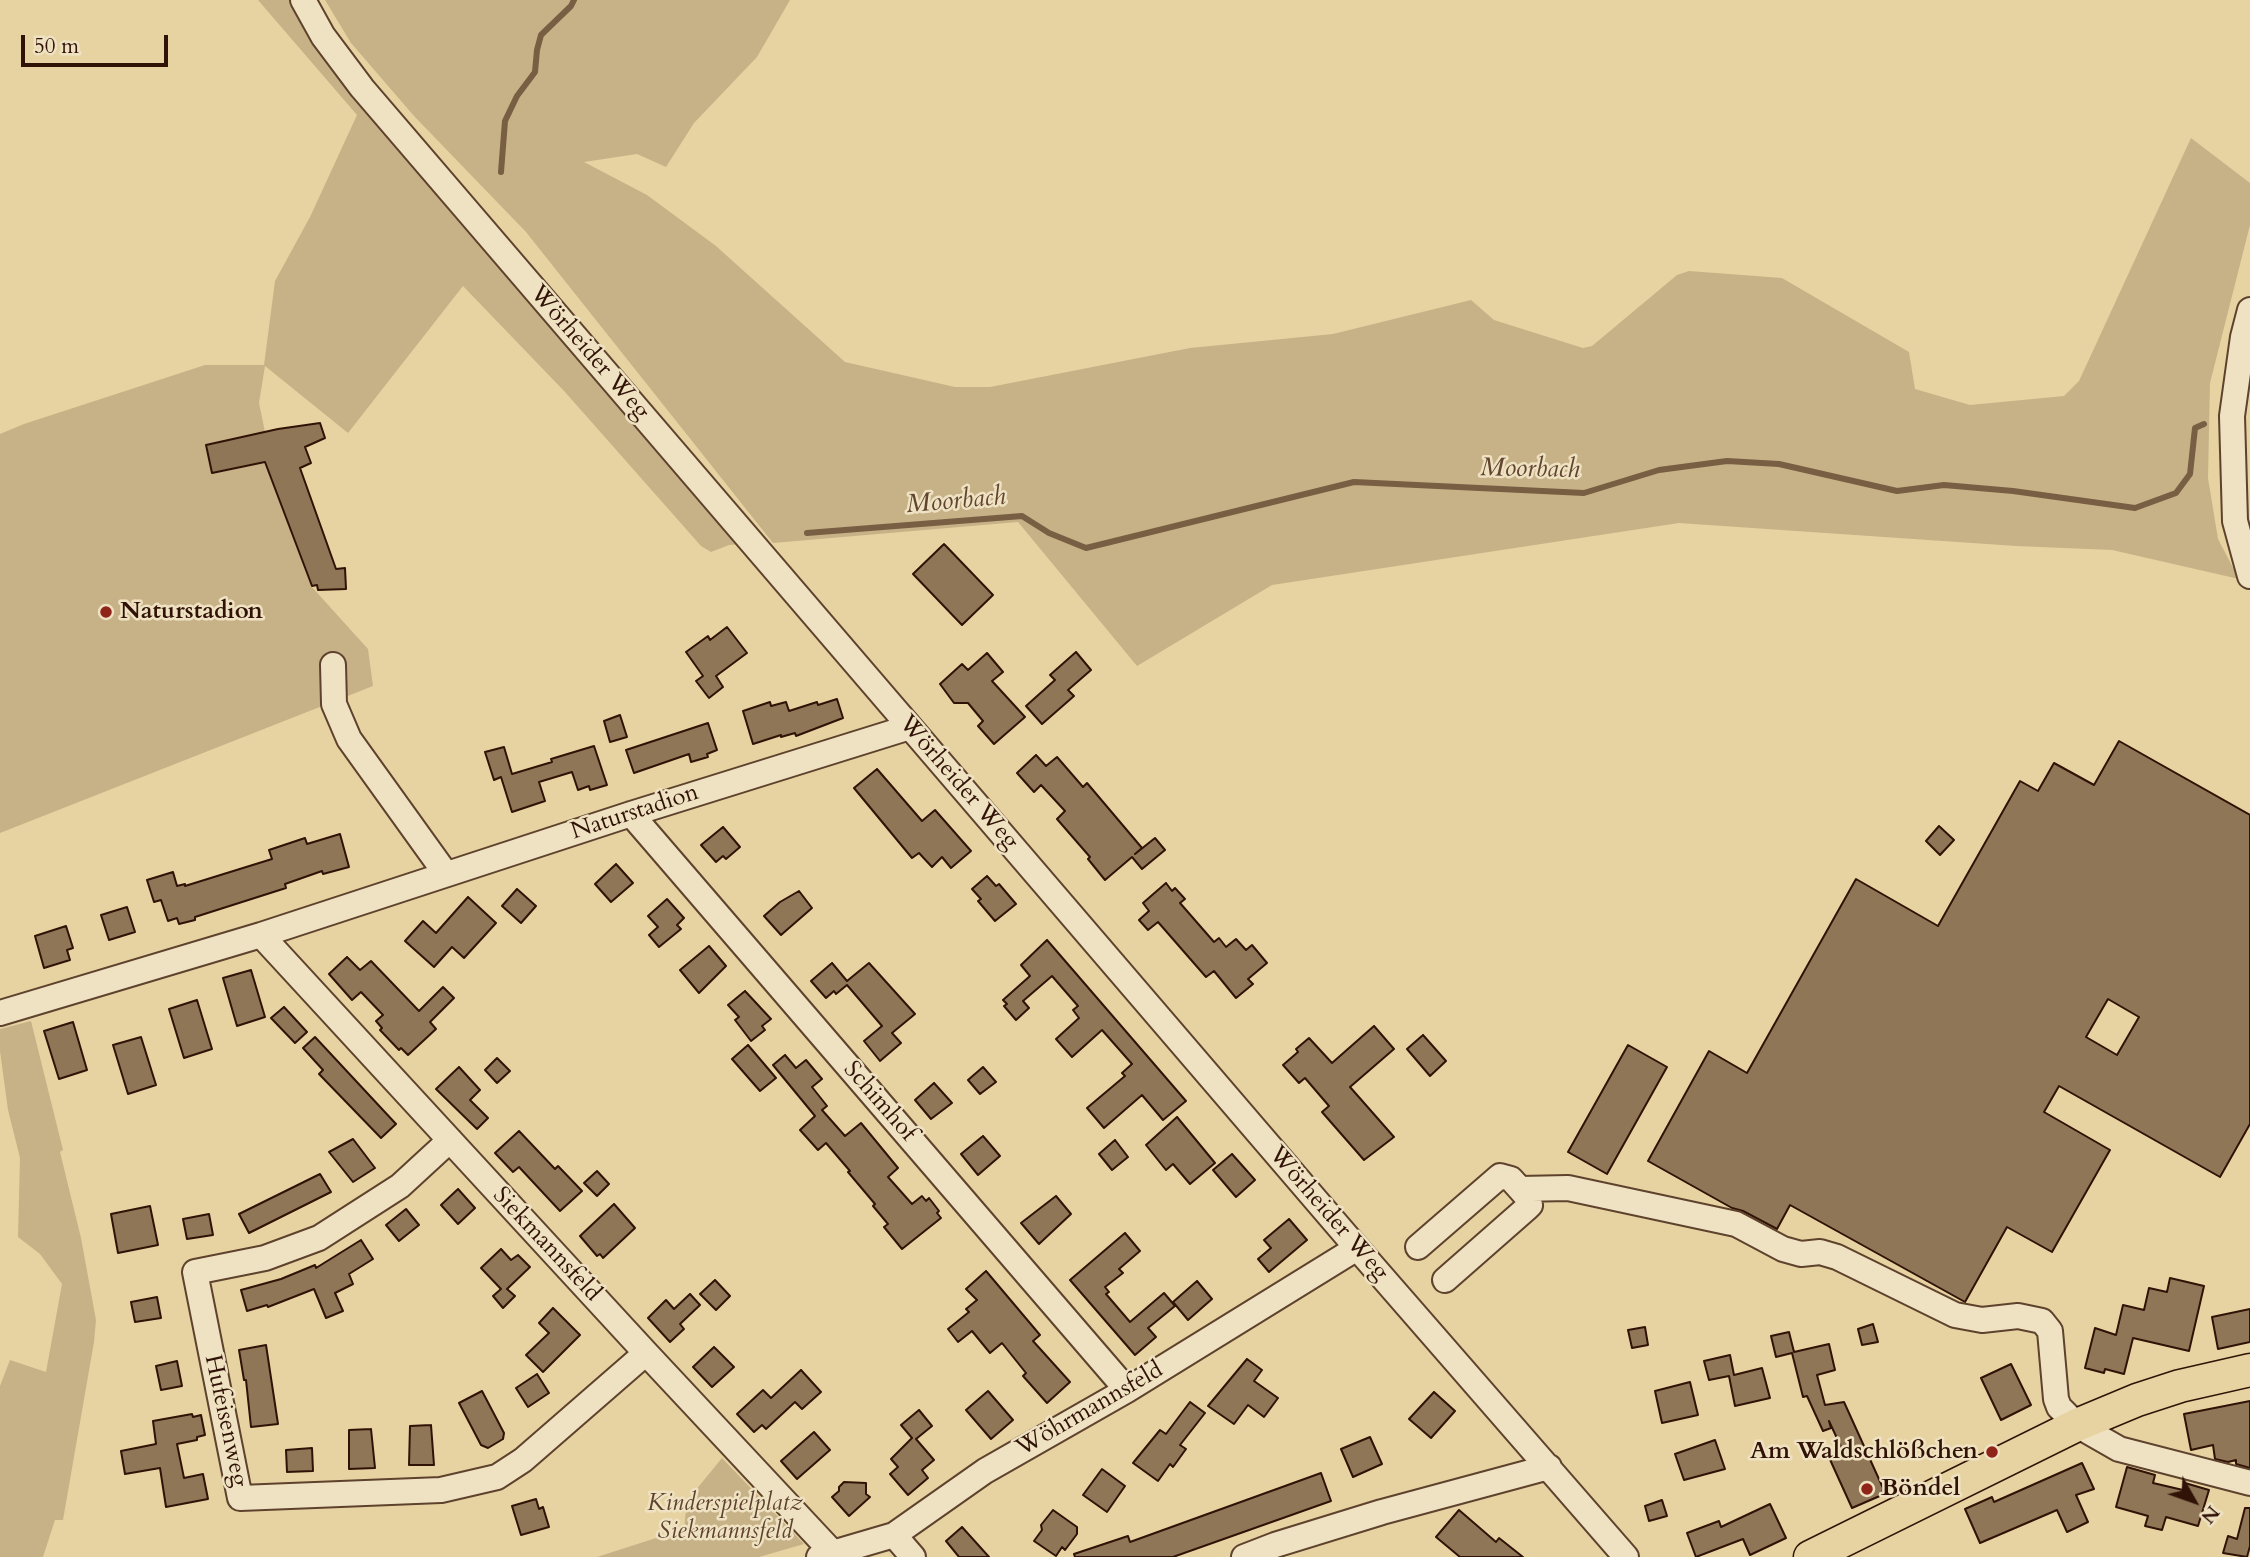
<!DOCTYPE html>
<html>
<head>
<meta charset="utf-8">
<style>
  body { margin:0 }
  #map { position:relative; width:2250px; height:1557px; overflow:hidden; background:#e6d3a1; font-family:Cardo,serif }
  canvas { display:block }
  .north { position:absolute; left:2159px; top:1466px; width:70px; height:70px; -webkit-text-stroke:5px #efe2c2; paint-order:stroke; rotate:130deg; font-size:19px; font-weight:700; line-height:28px; text-align:center; color:#311206 }
  .north::after { content:''; display:block; margin:auto; width:24px; height:32px; background:#311206; clip-path:polygon(50% 0,100% 100%,50% 72%,0 100%) }
  .scale { position:absolute; left:21px; top:35px; width:147px; height:32px; box-sizing:border-box; border:4px solid #311206; border-top:0; padding-left:9px; font-size:21px; line-height:24px; white-space:nowrap; color:#311206; -webkit-text-stroke:5px #efe2c2; paint-order:stroke }
</style>
</head>
<body>
<div id="map">
<canvas width="2250" height="1557"></canvas>
<div class="north">N</div>
<div class="scale">50 m</div>
</div>
<script>
const ctx = document.querySelector('canvas').getContext('2d');
ctx.lineJoin = 'round';
function paint(path, color) { ctx.fillStyle = color; ctx.fill(path, 'evenodd'); }
const shape = rows => new Path2D(rows.map(r => 'M' + r).join(''));
function stroke(path, color, width, dash) { ctx.strokeStyle = color; ctx.lineWidth = width; ctx.lineCap = dash ? 'butt' : 'round'; ctx.setLineDash(dash || []); ctx.stroke(path); }
function write(font, color, halo, rows, align = 'center') {
  ctx.font = font + ' Cardo,serif'; ctx.lineWidth = 5; ctx.setLineDash([]); ctx.textBaseline = 'middle'; ctx.strokeStyle = halo; ctx.fillStyle = color; for (const [text, x, y, turn = 0] of rows) {
    ctx.save(); ctx.translate(x, y); ctx.rotate((+turn || 0) * Math.PI / 180); ctx.textAlign = isNaN(turn) ? turn : align; if (halo) ctx.strokeText(text, 0, 0); ctx.fillText(text, 0, 0); ctx.restore();
  }
}
const green = shape([
  [258,0,292,0,742,544,729,545,711,552,701,546,565,392,463,286,348,433,265,366,259,403,265,432,205,445,211,470,215,473,265,463,311,586,368,649,373,686,0,833,0,434,24,424,205,365,264,365,275,281,310,217,357,115],
  [325,0,790,0,757,57,694,123,666,167,637,154,584,162,647,195,716,246,845,362,955,387,990,387,1190,348,1333,334,1471,300,1494,320,1583,348,1592,346,1677,275,1689,271,1782,278,1909,352,1915,389,1970,405,2064,396,2079,381,2191,138,2250,183,2250,225,2210,383,2208,478,2218,539,2239,579,2112,550,2016,546,1679,523,1272,585,1137,666,1018,522,773,543,526,232,414,116,351,43],
  [31,1021,63,1150,60,1152,81,1238,96,1320,94,1342,63,1520,55,1520,43,1557,0,1557,0,1386,10,1360,46,1372,62,1284,40,1254,18,1237,20,1158,8,1110,0,1051,0,1029],
  [722,1458,804,1544,759,1557,597,1557,684,1529,686,1510,695,1491]
]);
const stream = shape([
  [501,172,505,121,517,96,535,72,537,50,541,35,571,6,574,0],
  [807,533,1022,516,1049,533,1086,548,1354,482,1584,493,1659,470,1727,461,1779,464,1897,491,1944,485,2013,491,2135,508,2176,493,2190,474,2195,428,2204,424]
]);
const building = shape([
  [320,423,325,438,305,447,311,463,300,468,336,569,345,568,346,589,318,590,317,585,312,586,265,462,212,473,206,445,278,429,320,423],
  [944,544,993,595,962,625,913,574,944,544],
  [727,627,747,653,716,676,723,687,709,698,696,681,703,676,686,652,708,636,710,640,727,627],
  [1076,652,1091,670,1068,690,1074,696,1042,724,1026,706,1055,680,1050,675,1076,652],
  [987,653,1003,672,992,681,1025,717,994,744,978,726,983,721,968,703,954,703,940,684,962,664,968,670,987,653],
  [837,699,843,718,796,736,795,733,781,737,781,735,753,744,743,711,770,702,771,706,786,702,789,711,817,702,818,705,837,699],
  [620,715,627,737,610,742,604,721,620,715],
  [708,723,717,750,707,754,708,757,691,762,689,754,634,773,626,750,708,723],
  [2119,741,2250,815,2250,1124,2220,1177,2059,1086,2044,1112,2110,1150,2052,1252,2007,1227,1965,1302,1790,1205,1777,1229,1743,1211,1732,1208,1648,1161,1709,1051,1747,1073,1856,879,1938,926,2020,781,2038,791,2054,763,2094,785,2119,741],
  [2108,999,2139,1017,2117,1055,2086,1037,2108,999],
  [594,746,607,785,590,790,589,786,578,790,572,772,539,782,545,801,512,812,501,777,494,780,485,752,504,747,512,774,552,762,551,759,594,746],
  [1036,755,1046,766,1057,757,1083,787,1087,783,1142,848,1135,854,1155,838,1165,850,1142,869,1132,857,1105,880,1088,859,1090,857,1057,819,1065,811,1041,785,1034,792,1017,773,1036,755],
  [877,769,922,821,935,810,971,851,951,868,942,857,932,867,919,853,912,858,854,788,877,769],
  [1939,826,1954,840,1940,855,1926,841,1939,826],
  [723,827,740,847,726,859,723,856,716,862,701,845,723,827],
  [340,834,349,867,323,874,322,871,285,884,286,888,195,917,195,920,179,924,177,918,168,921,161,900,154,902,147,880,173,872,177,886,185,884,185,886,272,859,269,850,305,838,307,844,340,834],
  [616,864,633,883,611,902,595,884,616,864],
  [987,876,996,886,999,884,1016,904,995,921,978,901,981,899,972,889,987,876],
  [1166,883,1172,891,1175,888,1185,899,1180,903,1214,942,1219,938,1226,947,1236,939,1246,950,1252,945,1267,963,1248,979,1253,984,1236,998,1214,971,1206,977,1158,922,1148,930,1139,920,1149,911,1143,903,1166,883],
  [517,889,536,906,521,923,502,906,517,889],
  [799,891,812,908,781,935,764,916,780,902,799,891],
  [468,897,496,923,464,958,452,947,434,967,405,941,423,921,436,933,468,897],
  [667,899,684,918,677,925,681,929,659,947,649,935,658,927,648,916,667,899],
  [127,907,135,932,109,940,101,915,127,907],
  [66,926,73,948,67,950,70,960,44,968,35,936,66,926],
  [1047,940,1186,1101,1163,1120,1142,1095,1104,1128,1087,1108,1125,1076,1122,1073,1132,1064,1102,1030,1072,1057,1056,1039,1079,1018,1073,1010,1078,1006,1052,976,1023,1001,1029,1008,1016,1020,1004,1006,1007,1004,1003,1000,1030,976,1021,965,1047,940],
  [709,946,726,966,699,993,680,970,709,946],
  [347,957,360,970,371,961,419,1011,443,987,454,998,430,1022,436,1029,408,1055,401,1048,399,1050,380,1030,382,1028,376,1021,383,1015,361,992,352,1000,329,974,347,957],
  [832,963,847,981,869,963,915,1014,892,1033,901,1043,880,1061,864,1041,882,1026,847,985,836,994,834,991,826,998,811,981,832,963],
  [251,970,265,1017,237,1026,223,978,251,970],
  [745,991,771,1019,762,1026,765,1030,751,1041,735,1020,739,1017,728,1005,745,991],
  [197,1000,212,1049,184,1058,169,1009,197,1000],
  [284,1007,307,1032,295,1043,271,1018,284,1007],
  [73,1022,87,1070,59,1079,44,1031,73,1022],
  [1374,1026,1394,1049,1350,1087,1394,1137,1364,1160,1322,1112,1329,1106,1305,1078,1299,1083,1283,1065,1298,1052,1296,1049,1309,1038,1332,1063,1374,1026],
  [1423,1035,1446,1061,1430,1076,1407,1049,1423,1035],
  [141,1037,156,1085,128,1094,113,1045,141,1037],
  [315,1037,396,1124,381,1138,319,1074,323,1070,303,1048,315,1037],
  [748,1045,776,1078,760,1091,732,1059,748,1045],
  [1628,1045,1667,1067,1607,1174,1568,1152,1628,1045],
  [785,1055,796,1068,806,1060,822,1079,812,1087,827,1106,822,1110,845,1136,861,1123,898,1168,888,1177,912,1204,922,1196,926,1201,929,1198,939,1211,937,1213,941,1218,902,1249,884,1227,888,1224,873,1206,875,1204,848,1172,850,1171,826,1143,818,1150,800,1130,815,1116,773,1065,785,1055],
  [497,1058,510,1071,497,1083,485,1070,497,1058],
  [459,1067,480,1090,470,1100,488,1118,477,1129,436,1089,459,1067],
  [983,1067,996,1082,980,1094,968,1080,983,1067],
  [934,1083,952,1103,931,1119,915,1100,934,1083],
  [1177,1117,1215,1163,1190,1184,1173,1164,1166,1170,1146,1145,1177,1117],
  [519,1131,555,1169,558,1166,582,1191,560,1211,519,1167,513,1172,495,1153,519,1131],
  [983,1136,1000,1156,978,1175,961,1154,983,1136],
  [353,1139,375,1168,353,1182,329,1152,353,1139],
  [1115,1140,1128,1157,1112,1170,1099,1154,1115,1140],
  [1232,1154,1255,1180,1236,1197,1213,1170,1232,1154],
  [597,1171,609,1184,597,1196,584,1183,597,1171],
  [320,1174,331,1192,249,1233,239,1214,320,1174],
  [458,1189,475,1208,458,1224,441,1205,458,1189],
  [1056,1196,1071,1214,1039,1244,1021,1223,1056,1196],
  [614,1204,635,1228,603,1258,600,1254,597,1256,580,1236,614,1204],
  [150,1206,158,1245,118,1253,111,1214,150,1206],
  [406,1209,419,1225,399,1241,386,1225,406,1209],
  [209,1214,213,1235,187,1239,183,1219,209,1214],
  [1289,1219,1307,1240,1269,1272,1258,1259,1271,1248,1264,1240,1289,1219],
  [1125,1233,1140,1251,1119,1269,1123,1273,1105,1287,1109,1292,1106,1294,1130,1322,1164,1293,1175,1306,1148,1328,1156,1337,1135,1355,1070,1280,1125,1233],
  [361,1240,373,1259,349,1274,353,1284,335,1293,343,1311,326,1318,314,1289,268,1307,267,1305,247,1311,241,1290,281,1279,315,1265,316,1268,361,1240],
  [501,1249,511,1260,518,1255,530,1267,507,1289,515,1296,503,1308,493,1296,501,1289,481,1268,501,1249],
  [986,1271,1040,1335,1033,1341,1070,1382,1047,1403,1023,1376,1026,1373,1002,1343,990,1353,972,1331,958,1342,948,1329,969,1312,966,1309,977,1300,966,1289,986,1271],
  [2170,1278,2204,1286,2189,1351,2133,1338,2124,1374,2105,1369,2104,1373,2085,1368,2095,1328,2116,1335,2123,1305,2144,1310,2149,1288,2167,1292,2170,1278],
  [715,1280,730,1296,716,1310,700,1294,715,1280],
  [1197,1281,1212,1299,1188,1320,1173,1302,1197,1281],
  [690,1294,700,1305,680,1324,684,1329,670,1342,648,1318,666,1300,674,1309,690,1294],
  [157,1297,161,1318,135,1322,131,1302,157,1297],
  [553,1308,580,1335,543,1372,526,1355,549,1333,539,1323,553,1308],
  [2250,1309,2250,1342,2218,1349,2212,1317,2250,1309],
  [1873,1324,1878,1342,1862,1345,1858,1329,1873,1324],
  [1645,1327,1648,1345,1632,1348,1628,1330,1645,1327],
  [1789,1332,1794,1352,1829,1344,1835,1370,1817,1375,1825,1405,1844,1402,1883,1488,1882,1495,1852,1508,1827,1453,1841,1447,1829,1421,1831,1428,1823,1431,1807,1396,1803,1397,1792,1353,1776,1357,1771,1336,1789,1332],
  [266,1345,278,1424,251,1427,246,1380,244,1380,239,1350,266,1345],
  [714,1347,734,1367,712,1387,693,1367,714,1347],
  [1730,1355,1734,1375,1762,1368,1770,1398,1735,1406,1729,1376,1709,1380,1704,1361,1730,1355],
  [1247,1359,1262,1370,1254,1381,1278,1398,1264,1417,1248,1405,1234,1424,1208,1406,1247,1359],
  [177,1361,182,1386,161,1390,156,1366,177,1361],
  [2011,1364,2031,1405,2001,1420,1981,1378,2011,1364],
  [801,1370,821,1392,802,1409,795,1402,766,1429,762,1425,754,1432,737,1414,763,1390,771,1398,801,1370],
  [537,1374,549,1393,528,1407,516,1388,537,1374],
  [1690,1382,1698,1415,1662,1423,1655,1391,1690,1382],
  [482,1391,504,1433,503,1439,488,1448,481,1445,459,1403,482,1391],
  [988,1391,1013,1420,991,1439,966,1410,988,1391],
  [1434,1392,1455,1411,1431,1438,1409,1419,1434,1392],
  [2250,1401,2250,1468,2236,1464,2236,1460,2228,1462,2215,1459,2213,1445,2191,1450,2184,1414,2250,1401],
  [1190,1402,1205,1413,1180,1445,1186,1449,1173,1467,1170,1464,1158,1481,1133,1463,1160,1430,1166,1434,1190,1402],
  [919,1410,932,1426,916,1439,934,1460,922,1470,928,1478,908,1495,890,1474,898,1467,891,1459,912,1438,901,1425,919,1410],
  [192,1414,193,1417,201,1415,205,1435,197,1437,197,1440,177,1444,184,1478,203,1474,208,1499,166,1507,160,1468,125,1474,121,1451,156,1444,153,1421,192,1414],
  [431,1425,434,1465,409,1465,410,1426,431,1425],
  [371,1429,375,1468,349,1469,349,1430,371,1429],
  [814,1432,830,1450,797,1479,781,1461,814,1432],
  [1370,1437,1382,1464,1353,1477,1341,1449,1370,1437],
  [1715,1440,1725,1469,1684,1480,1675,1454,1715,1440],
  [312,1448,313,1471,287,1472,286,1450,312,1448],
  [2082,1463,2094,1489,2076,1495,2088,1522,2067,1532,2057,1510,1980,1543,1965,1509,1992,1497,1994,1502,2082,1463],
  [2127,1467,2155,1475,2153,1483,2183,1490,2185,1483,2209,1490,2198,1526,2166,1517,2162,1530,2145,1526,2148,1516,2116,1507,2127,1467],
  [1102,1469,1125,1486,1107,1512,1083,1495,1102,1469],
  [1321,1473,1331,1501,1173,1557,1075,1557,1074,1554,1128,1536,1130,1542,1321,1473],
  [844,1482,866,1483,866,1494,870,1497,849,1516,832,1497,839,1491,839,1487,844,1482],
  [536,1499,539,1509,543,1507,549,1527,521,1535,512,1506,536,1499],
  [1662,1500,1667,1516,1649,1521,1645,1506,1662,1500],
  [1770,1504,1786,1538,1750,1555,1743,1539,1696,1557,1687,1533,1719,1521,1721,1527,1770,1504],
  [2245,1508,2250,1508,2250,1546,2247,1557,2223,1553,2228,1536,2237,1539,2245,1508],
  [1053,1510,1077,1527,1077,1534,1065,1550,1062,1547,1056,1556,1034,1541,1042,1530,1041,1525,1053,1510],
  [1459,1510,1496,1542,1499,1538,1523,1557,1460,1557,1436,1537,1459,1510],
  [962,1527,989,1557,959,1557,946,1541,962,1527]
]);
const minor = shape([
  [303,0,323,36,362,88,1357,1248,1626,1557],
  [2250,310,2243,337,2232,416,2235,521,2250,576],
  [333,665,334,704,349,739,446,874],
  [631,814,1127,1390],
  [261,935,646,1353,833,1553],
  [0,1013,261,935,631,814,910,727],
  [450,1140,400,1186,319,1238,265,1258,195,1272,240,1498,441,1490,497,1477,523,1460,646,1353],
  [1520,1189,1568,1188,1736,1224,1783,1249,1801,1254,1820,1252,1837,1257,1955,1315,1982,1320,2018,1316,2042,1321,2050,1331,2056,1399,2059,1407,2077,1425,2119,1449,2250,1483],
  [1418,1247,1500,1176,1511,1179,1528,1198,1530,1205,1527,1208,1445,1280],
  [894,1535,913,1557],
  [819,1557,894,1535,985,1471,1127,1390,1357,1248],
  [1244,1557,1275,1545,1382,1512,1549,1467]
]);
const major = shape([
  [1810,1557,2077,1425,2137,1400,2180,1386,2250,1370]
]);
const markers = [
  [106,612,7,"#8f2418"],
  [1992,1452,7,"#8f2418"],
  [1867,1489,7,"#8f2418"]
];
const streetNames = [
  ["Wörheider Weg",589,353,49],
  ["Wörheider Weg",958,783,49],
  ["Naturstadion",635,813,-18],
  ["Schimhof",879,1102,49],
  ["Wörheider Weg",1328,1214,49],
  ["Siekmannsfeld",546,1245,47],
  ["Wöhrmannsfeld",1090,1410,-30],
  ["Hufeisenweg",225,1421,78]
];
const poiNames = [
  ["Naturstadion",120,612],
  ["Am Waldschlößchen",1978,1452,"right"],
  ["Böndel",1881,1489]
];
const parkNames = [
  ["Kinderspielplatz",725,1504],
  ["Siekmannsfeld",725,1532]
];
const waterNames = [
  ["Moorbach",1530,470,1],
  ["Moorbach",956,502,-5]
];
paint(green, '#c7b287');
stroke(stream, '#785e43', 6);
paint(building, '#8f7657');
stroke(building, '#311206', 2);
stroke(minor, '#5e422d', 28);
stroke(major, '#311206', 35);
stroke(minor, '#efe2c2', 24);
stroke(major, '#e6d3a1', 32);
for (const [x, y, r, color] of markers) { const dot = new Path2D(); dot.arc(x, y, r, 0, 2 * Math.PI); ctx.fillStyle = color; ctx.fill(dot); stroke(dot, '#efe2c2', 2.5); }
write('24px', '#311206', '#efe2c2', streetNames);
write('bold 24px', '#311206', '#efe2c2', poiNames, 'left');
write('italic 24px', '#5e422d', '#efe2c2', parkNames);
write('italic 26px', '#61452f', '#efe2c2', waterNames);
</script>
</body>
</html>
